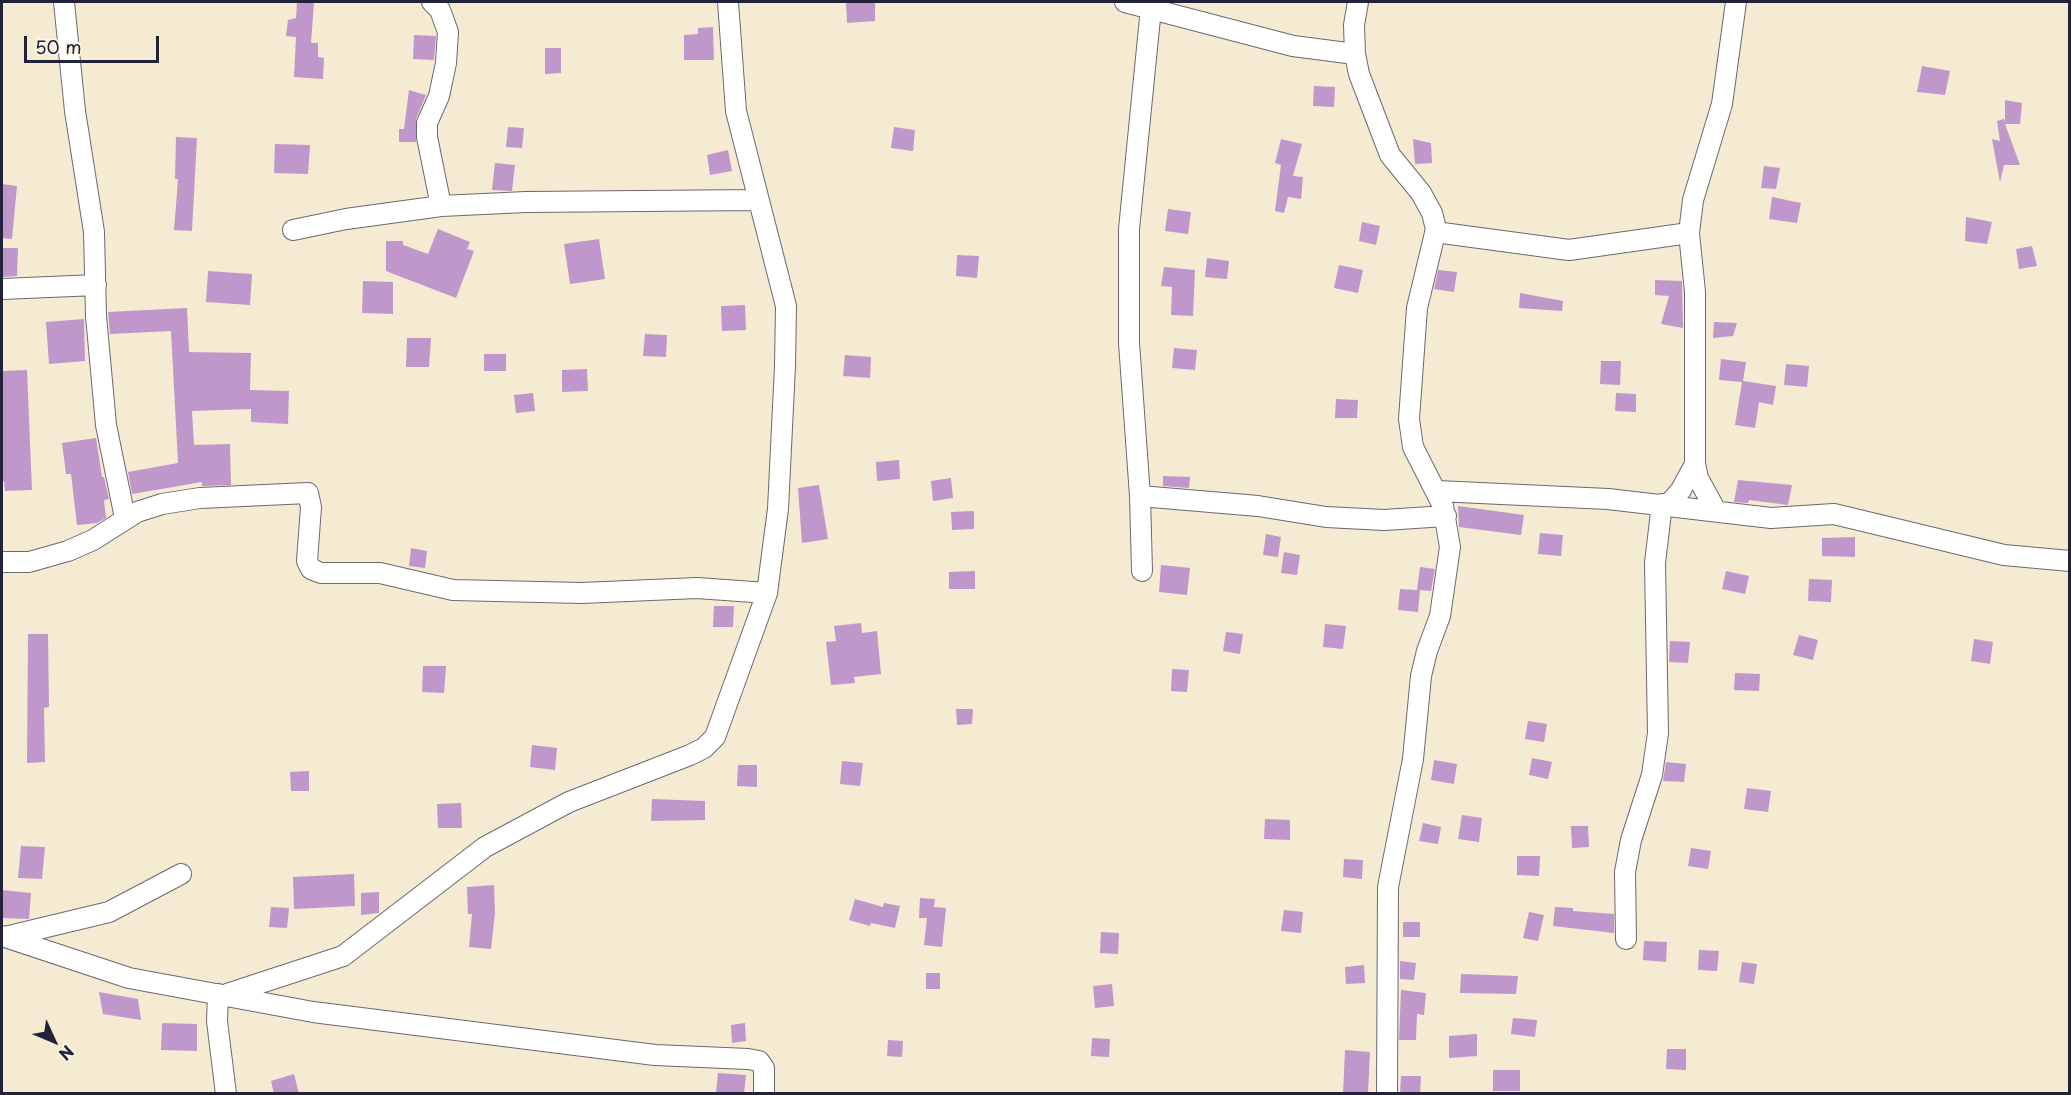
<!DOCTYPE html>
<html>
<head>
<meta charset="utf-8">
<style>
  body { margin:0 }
  #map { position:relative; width:2071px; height:1095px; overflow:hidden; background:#f5ebd3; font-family:"Playpen Sans",sans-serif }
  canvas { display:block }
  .frame { position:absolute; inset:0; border:3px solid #22223b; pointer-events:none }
  .north { position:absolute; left:24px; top:1011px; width:60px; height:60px; -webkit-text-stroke:4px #fcf5e5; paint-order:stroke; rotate:134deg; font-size:16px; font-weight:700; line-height:24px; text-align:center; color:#22223b }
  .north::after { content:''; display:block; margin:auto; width:21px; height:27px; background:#22223b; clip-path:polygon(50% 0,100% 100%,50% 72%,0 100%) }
  .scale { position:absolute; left:24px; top:36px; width:135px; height:27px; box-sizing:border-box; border:3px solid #22223b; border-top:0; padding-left:8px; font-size:18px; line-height:21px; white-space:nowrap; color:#22223b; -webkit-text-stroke:4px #fcf5e5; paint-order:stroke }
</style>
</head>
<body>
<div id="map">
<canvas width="2071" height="1095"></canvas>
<div class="frame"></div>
<div class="north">N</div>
<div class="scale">50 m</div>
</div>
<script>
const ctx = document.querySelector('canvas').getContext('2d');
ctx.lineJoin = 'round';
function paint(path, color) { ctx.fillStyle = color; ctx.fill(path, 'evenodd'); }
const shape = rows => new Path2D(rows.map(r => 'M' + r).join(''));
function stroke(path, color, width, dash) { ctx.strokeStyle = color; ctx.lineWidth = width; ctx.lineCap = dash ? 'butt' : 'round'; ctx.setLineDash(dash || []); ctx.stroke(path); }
const building = shape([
  [297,2,314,2,311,43,318,43,318,57,324,58,323,79,294,77,296,37,286,36,288,20,296,18],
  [846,2,875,2,875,21,847,23],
  [713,27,714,60,684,60,684,35,698,34,698,28],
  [414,35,436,36,434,60,413,59],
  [545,48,561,48,561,73,545,74],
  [1922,66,1950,71,1945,95,1917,92],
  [1314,86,1335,87,1334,107,1313,106],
  [409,90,426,95,416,119,416,142,399,142,399,129,404,129],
  [2005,100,2022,103,2020,124,2005,124,2020,165,2004,165,2000,182,1992,139,2000,141,1997,121,2004,119,2005,122],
  [508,127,524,128,522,148,506,147],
  [894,127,915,130,913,151,891,148],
  [176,137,197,138,192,231,174,230,178,179,175,179],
  [1281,139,1302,144,1293,176,1303,177,1301,199,1288,197,1284,213,1275,211,1281,165,1275,163],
  [1413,139,1431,143,1432,163,1415,164],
  [275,144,310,145,308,174,274,173],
  [728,150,732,171,710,175,707,155],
  [495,163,515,165,512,191,492,190],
  [1764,166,1780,168,1776,189,1761,188],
  [2,184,17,186,12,239,2,238],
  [1772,197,1801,203,1797,223,1769,219],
  [1168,209,1191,212,1188,234,1165,231],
  [1966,217,1992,222,1987,244,1965,241],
  [1362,222,1380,226,1376,245,1359,241],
  [438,229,470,242,467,249,474,251,456,298,386,271,386,241,403,241,403,245,428,254],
  [599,239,605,279,570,284,564,244],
  [2032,246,2037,266,2019,269,2016,249],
  [2,248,18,248,17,276,2,277],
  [957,255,979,256,977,278,956,276],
  [1207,258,1229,261,1227,279,1205,277],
  [1339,265,1363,270,1358,293,1334,288],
  [1164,267,1195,270,1193,316,1171,315,1172,287,1161,286],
  [1438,270,1457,272,1454,292,1434,289],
  [208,271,252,274,250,305,206,302],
  [1655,280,1682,281,1683,328,1661,324,1669,296,1655,295],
  [363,281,393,282,393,314,362,313],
  [1520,293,1563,301,1562,311,1519,308],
  [745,305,746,330,722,331,721,306],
  [187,308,189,352,251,353,250,390,289,391,288,424,251,422,251,409,192,411,194,445,230,444,231,485,202,486,202,482,132,494,128,472,178,463,171,331,110,334,108,312],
  [84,319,85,361,49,364,46,322],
  [1714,322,1737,323,1733,336,1713,338],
  [645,334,667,335,666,357,643,356],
  [407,338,431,338,429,367,406,367],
  [1174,348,1197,350,1195,370,1172,368],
  [484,354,506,354,506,371,484,371],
  [845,355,871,357,870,378,843,376],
  [1721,359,1746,362,1743,381,1776,386,1773,405,1759,402,1755,428,1735,425,1742,382,1719,380],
  [1601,361,1621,361,1620,385,1600,384],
  [1786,364,1809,366,1807,387,1784,385],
  [587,369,588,391,562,392,562,370],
  [27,370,32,490,5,491,4,481,2,481,2,371],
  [533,393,535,411,516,413,514,395],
  [1616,393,1636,394,1636,412,1615,411],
  [1336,399,1358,400,1357,418,1335,418],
  [96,438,102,477,104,477,109,499,104,500,106,518,97,523,77,525,71,474,66,474,62,443],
  [899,460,900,479,877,481,876,462],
  [1163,476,1190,477,1189,488,1163,486],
  [951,478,953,498,933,501,931,481],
  [1738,480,1792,485,1788,505,1749,500,1748,503,1734,502],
  [819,485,828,539,802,543,798,488],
  [1458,506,1524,515,1521,535,1459,527],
  [974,511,974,529,952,530,951,512],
  [1540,533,1563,535,1561,556,1538,554],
  [1266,534,1281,537,1278,557,1263,555],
  [1855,537,1855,557,1822,556,1822,538],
  [411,548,427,551,425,568,409,566],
  [1284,552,1300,555,1297,575,1281,573],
  [1161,565,1190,568,1187,595,1159,592],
  [1420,567,1435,569,1431,591,1420,590,1418,612,1398,610,1400,589,1417,590],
  [975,571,975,589,949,589,949,572],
  [1726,571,1749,576,1745,594,1722,589],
  [1809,579,1832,580,1831,602,1808,601],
  [714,606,734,606,733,627,713,627],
  [861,623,862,633,877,631,881,674,854,677,855,683,831,685,826,642,836,641,834,626],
  [1325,624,1346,626,1343,649,1323,647],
  [1226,632,1243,634,1240,654,1223,651],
  [28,634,48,634,49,707,44,708,45,762,27,763],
  [1799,635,1818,640,1813,660,1793,655],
  [1974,639,1993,642,1990,664,1971,661],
  [1670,641,1690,642,1688,663,1669,662],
  [423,666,446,666,444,693,422,692],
  [1172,669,1189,670,1187,692,1171,691],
  [1735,673,1760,674,1759,691,1734,690],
  [956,709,973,709,972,724,957,725],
  [1528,721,1547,724,1544,742,1525,739],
  [532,745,557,748,555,770,530,767],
  [1532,758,1552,762,1548,779,1529,775],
  [1434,760,1457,764,1454,784,1431,780],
  [842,761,863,763,860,786,840,784],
  [1666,762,1686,764,1684,782,1663,781],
  [738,765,757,765,757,787,737,786],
  [309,771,309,791,291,791,290,772],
  [1747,788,1771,791,1768,812,1744,809],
  [652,799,705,801,705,820,651,821],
  [461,803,462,828,438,828,437,804],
  [1462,815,1482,818,1479,842,1458,839],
  [1265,819,1290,820,1290,840,1264,839],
  [1423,823,1441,827,1438,844,1419,841],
  [1571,826,1588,826,1589,847,1572,848],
  [21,846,45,847,42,879,18,878],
  [1691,848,1711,851,1708,869,1688,866],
  [1517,856,1540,856,1539,876,1517,875],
  [1344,859,1363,860,1362,879,1343,877],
  [354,874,355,906,294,909,293,877],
  [494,885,495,913,491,949,469,947,472,914,468,914,467,887],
  [2,890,31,893,29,919,2,918],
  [379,892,379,913,361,915,361,893],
  [920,898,935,899,934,907,946,908,942,947,924,945,927,918,919,918],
  [855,899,883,907,884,903,900,906,895,928,871,923,870,926,849,920],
  [271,907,289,908,287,928,269,927],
  [1555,907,1573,908,1573,911,1614,914,1614,933,1553,926],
  [1284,910,1303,912,1301,933,1281,931],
  [1529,912,1544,915,1538,941,1523,938],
  [1403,922,1420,922,1420,937,1403,937],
  [1101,932,1119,933,1118,954,1100,953],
  [1644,941,1667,942,1666,962,1643,960],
  [1699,950,1719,951,1717,971,1698,970],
  [1400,961,1416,963,1414,980,1400,979],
  [1742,962,1757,964,1754,984,1739,982],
  [1364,965,1365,983,1346,984,1345,967],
  [926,973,940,973,940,989,926,989],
  [1461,974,1518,976,1516,994,1460,993],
  [1112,984,1114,1006,1095,1008,1093,986],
  [1401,990,1426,993,1424,1015,1417,1014,1416,1040,1399,1040],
  [99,992,138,999,141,1020,103,1014],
  [1513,1018,1537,1020,1535,1037,1511,1034],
  [162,1023,197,1024,197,1051,161,1050],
  [745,1023,746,1041,732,1043,731,1025],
  [1477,1034,1477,1056,1449,1058,1449,1036],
  [1092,1038,1110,1039,1109,1057,1091,1056],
  [888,1040,903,1041,902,1057,887,1056],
  [1667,1049,1686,1049,1686,1070,1666,1069],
  [1345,1050,1370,1052,1368,1094,1343,1094],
  [1493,1070,1520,1070,1520,1091,1493,1091],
  [718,1073,746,1075,744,1094,716,1092],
  [294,1074,299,1094,274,1094,271,1081],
  [1401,1076,1421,1076,1420,1094,1400,1094]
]);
const street = shape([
  [64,2,75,111,94,232,96,316,106,425,125,518],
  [432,2,440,10,448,32,446,63,439,96,427,123,427,137,441,206],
  [1125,2,1293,46,1355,54,1354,25,1358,2],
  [1355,54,1359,74,1390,155,1421,193,1432,213,1436,229,1417,308,1409,419,1413,447,1443,506,1450,547,1440,616,1427,651,1421,676,1413,759,1388,887,1387,1094],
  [293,230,346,219,441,206,526,202,757,200],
  [1435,232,1569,250,1689,233],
  [2,289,96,285],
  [1437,491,1608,499,1771,518,1834,514,2004,555,2070,561],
  [1140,496,1258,506,1326,517,1384,520,1446,516],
  [1668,505,1681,490,1695,464],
  [1716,511,1698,478,1695,464,1695,292,1689,233,1693,200,1722,104,1736,2],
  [2,562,29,562,68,551,93,540,137,512,162,504,200,498,308,493,311,507,307,561,311,569,321,573,380,573,453,590,582,593,697,588,767,593],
  [1142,571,1140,496,1129,343,1129,229,1151,8],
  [2,936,129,978,313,1012,655,1055,748,1059,759,1061,764,1068,764,1094],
  [9,936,109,912,181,874],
  [1626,939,1625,872,1631,840,1652,775,1658,733,1655,563,1662,504],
  [218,994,217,1021,226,1094],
  [227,994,343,956,485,847,569,802,690,755,704,748,715,737,767,593,778,509,785,366,786,306,736,111,728,2]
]);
paint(building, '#c097ca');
stroke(street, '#6c6870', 22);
stroke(street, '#fff', 20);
</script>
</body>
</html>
